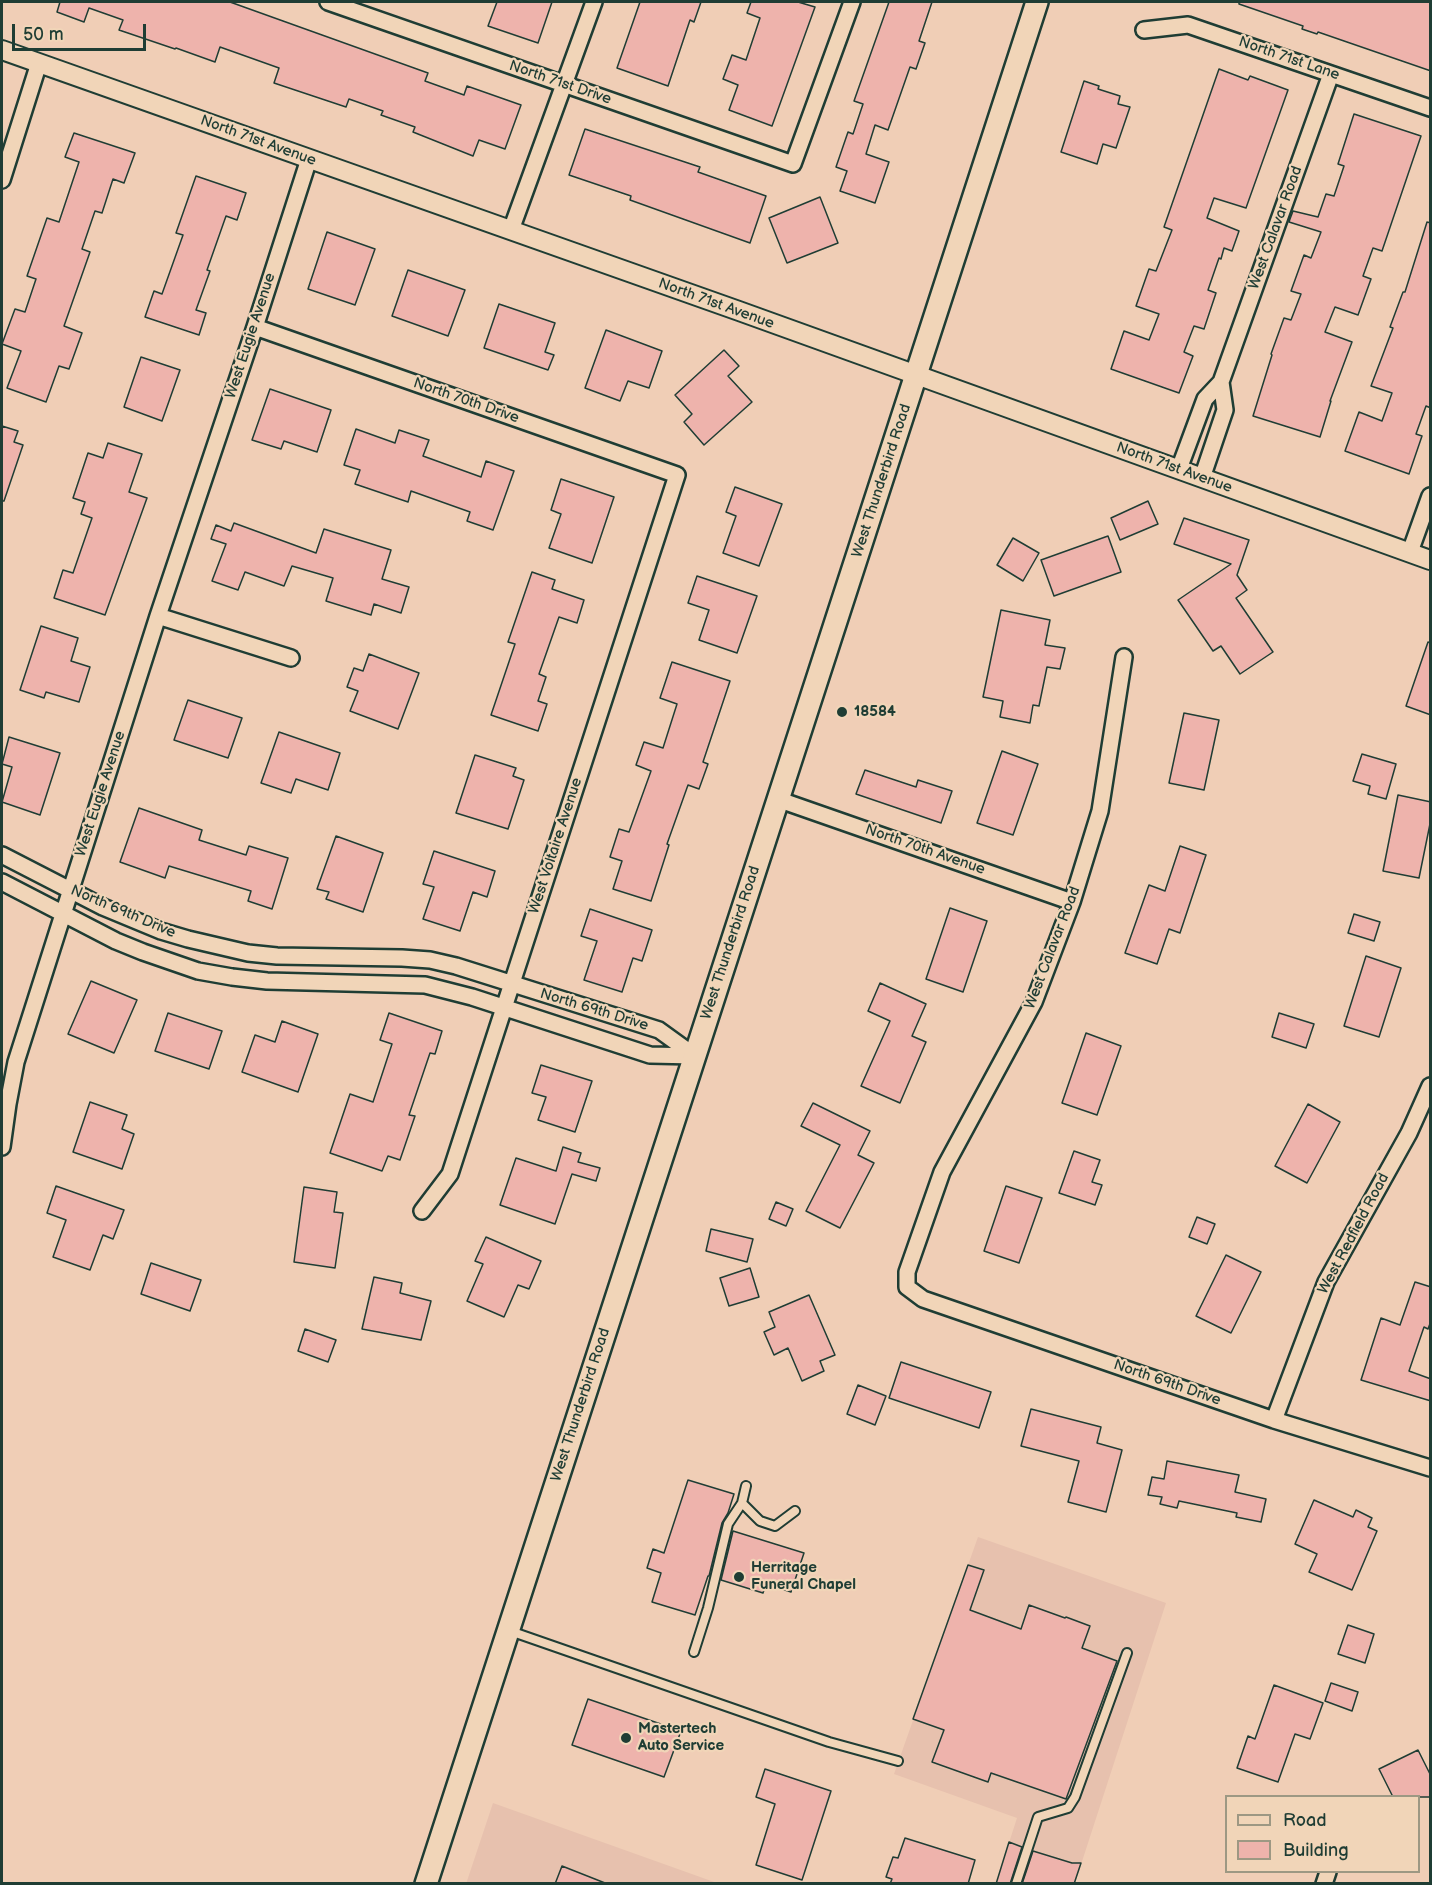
<!DOCTYPE html>
<html>
<head>
<meta charset="utf-8">
<style>
  body { margin:0 }
  #map { position:relative; width:1432px; height:1885px; overflow:hidden; background:#f0ceb6; font-family:"Balsamiq Sans",sans-serif }
  canvas { display:block }
  .frame { position:absolute; inset:0; border:3px solid #1f3d34; pointer-events:none }
  .legend { position:absolute; left:1225px; top:1795px; width:195px; height:78px; box-sizing:border-box; background:#f1d5b8; border:2px solid #9d9883; margin:0; padding:8px 10px; list-style:none; font-size:18px; color:#1f3d34 }
  .legend li { display:flex; align-items:center; gap:12px; height:30px }
  .legend b { width:30px; border:2px solid #9d9883 }
  .scale { position:absolute; left:12px; top:24px; width:134px; height:27px; box-sizing:border-box; border:3px solid #1f3d34; border-top:0; padding-left:8px; font-size:18px; line-height:21px; white-space:nowrap; color:#1f3d34; -webkit-text-stroke:4px #f1d5b8; paint-order:stroke }
</style>
</head>
<body>
<div id="map">
<canvas width="1432" height="1885"></canvas>
<div class="frame"></div>
<ul class="legend">
<li><b style="height:8px;background:#f1d5b8"></b>Road</li>
<li><b style="height:16px;background:#eeb3ac"></b>Building</li>
</ul>
<div class="scale">50 m</div>
</div>
<script>
const ctx = document.querySelector('canvas').getContext('2d');
ctx.lineJoin = 'round';
function paint(path, color) { ctx.fillStyle = color; ctx.fill(path, 'evenodd'); }
const shape = rows => new Path2D(rows.map(r => 'M' + r).join(''));
function stroke(path, color, width, dash) { ctx.strokeStyle = color; ctx.lineWidth = width; ctx.lineCap = dash ? 'butt' : 'round'; ctx.setLineDash(dash || []); ctx.stroke(path); }
function write(font, color, halo, rows, align = 'center') {
  ctx.font = font + ' "Balsamiq Sans",sans-serif'; ctx.lineWidth = 4.5; ctx.setLineDash([]); ctx.textBaseline = 'middle'; ctx.strokeStyle = halo; ctx.fillStyle = color; for (const [text, x, y, turn = 0] of rows) {
    ctx.save(); ctx.translate(x, y); ctx.rotate((+turn || 0) * Math.PI / 180); ctx.textAlign = isNaN(turn) ? turn : align; if (halo) ctx.strokeText(text, 0, 0); ctx.fillText(text, 0, 0); ctx.restore();
  }
}
const built = shape([
  [978,1537,1166,1603,1075,1883,996,1883,1017,1818,894,1774],
  [493,1803,717,1883,466,1884]
]);
const building = shape([
  [60,2,230,2,428,73,425,81,464,95,467,86,521,105,505,149,479,140,473,156,413,132,415,127,381,115,383,111,349,99,346,107,274,83,279,68,220,47,215,62,176,48,175,49,119,30,123,20,89,8,84,22,57,12,60,2],
  [497,2,552,2,538,43,488,26,497,2],
  [640,2,701,2,694,22,690,20,668,86,617,68,640,2],
  [751,2,798,2,815,7,772,126,729,110,738,85,723,79,732,55,746,60,760,18,747,13,751,2],
  [889,2,932,2,919,41,925,43,916,69,910,67,888,130,875,125,866,154,889,162,875,203,840,191,847,171,836,167,848,132,853,134,863,104,854,101,889,2],
  [1239,2,1431,2,1431,71,1318,32,1317,34,1302,29,1303,26,1239,4,1239,2],
  [1219,69,1248,80,1250,76,1288,90,1246,208,1214,198,1207,218,1239,231,1232,251,1224,248,1221,259,1219,258,1208,290,1216,293,1204,329,1194,326,1184,352,1193,356,1179,393,1111,369,1124,331,1149,340,1159,314,1136,306,1149,269,1156,271,1172,230,1164,227,1219,69],
  [1084,81,1099,86,1098,89,1120,96,1118,104,1130,107,1116,148,1103,144,1097,164,1061,152,1084,81],
  [1354,114,1421,136,1382,251,1373,248,1363,276,1371,279,1358,315,1335,307,1325,332,1352,342,1330,401,1331,401,1320,437,1253,416,1272,355,1271,354,1284,318,1291,320,1301,294,1291,291,1304,255,1311,258,1321,232,1289,222,1290,219,1293,211,1318,217,1326,194,1334,196,1344,166,1338,164,1354,114],
  [585,129,700,167,698,172,766,196,750,243,630,200,631,196,569,175,585,129],
  [74,133,135,153,124,183,113,179,102,213,95,211,82,249,90,252,64,326,82,333,69,369,59,366,46,402,7,388,21,351,2,344,15,309,25,312,36,279,27,276,47,218,59,222,79,162,65,157,74,133],
  [196,176,246,193,237,220,226,216,207,270,210,271,196,310,206,313,199,335,145,317,154,291,162,294,183,235,176,233,196,176],
  [820,197,838,243,787,263,769,218,820,197],
  [1427,222,1431,223,1431,408,1426,406,1416,434,1422,436,1409,474,1345,451,1359,412,1382,421,1392,393,1371,386,1393,328,1390,327,1403,292,1405,292,1427,222],
  [327,232,375,249,355,305,308,289,327,232],
  [408,270,465,290,448,336,392,316,408,270],
  [499,304,555,323,545,352,554,355,548,370,484,348,499,304],
  [606,330,662,351,649,388,628,381,620,401,585,388,606,330],
  [724,350,739,366,728,376,752,402,704,445,684,422,692,414,675,395,724,350],
  [141,357,180,370,162,421,124,407,141,357],
  [270,389,331,410,317,452,284,441,281,449,252,440,270,389],
  [2,426,18,431,14,442,23,445,4,501,2,501,2,426],
  [356,429,395,443,399,430,429,440,423,456,481,477,486,461,514,471,493,530,467,521,470,512,411,491,408,502,355,484,360,470,344,465,356,429],
  [108,443,142,454,129,492,147,498,105,615,54,598,63,570,73,573,92,518,81,514,85,502,73,498,88,453,103,458,108,443],
  [561,479,614,497,592,563,549,548,561,514,551,510,561,479],
  [735,487,782,504,759,566,723,553,736,516,726,512,735,487],
  [1148,501,1158,524,1120,540,1111,518,1148,501],
  [1184,518,1249,540,1237,575,1247,590,1236,598,1273,652,1240,674,1221,646,1213,651,1178,600,1231,564,1174,544,1184,518],
  [234,523,316,553,324,529,391,550,382,579,409,587,401,613,374,604,371,615,326,601,333,578,292,566,284,586,245,572,238,590,212,581,226,544,211,539,216,525,231,531,234,523],
  [1108,536,1121,572,1054,596,1041,560,1108,536],
  [1013,538,1039,553,1023,581,997,565,1013,538],
  [532,572,555,580,552,589,584,600,577,623,559,617,539,674,546,677,538,701,547,704,538,731,491,715,515,644,508,642,532,572],
  [697,576,757,596,737,653,699,640,709,610,688,603,697,576],
  [1001,610,1050,620,1045,645,1065,648,1060,669,1047,667,1039,706,1033,705,1030,723,1000,717,1003,701,983,697,1001,610],
  [41,626,78,638,71,661,90,667,79,702,46,692,44,698,20,690,41,626],
  [1428,642,1431,643,1431,715,1406,706,1428,642],
  [369,654,419,673,398,729,350,711,358,691,347,687,354,668,363,671,369,654],
  [672,662,730,681,703,762,708,764,699,789,688,785,667,844,669,845,651,901,613,889,622,861,610,857,619,829,629,832,651,771,636,765,644,742,663,748,677,704,660,698,672,662],
  [188,700,242,718,228,758,174,740,188,700],
  [1184,713,1219,720,1204,790,1169,783,1184,713],
  [279,732,340,753,328,790,296,779,291,793,261,783,279,732],
  [9,737,60,753,40,815,2,802,12,767,2,764,9,737],
  [1002,751,1038,764,1013,835,977,823,1002,751],
  [1362,754,1396,764,1386,799,1368,794,1370,786,1353,781,1362,754],
  [475,755,516,768,513,776,524,780,508,829,456,813,475,755],
  [865,770,916,787,918,780,952,791,941,823,856,794,865,770],
  [1398,795,1431,802,1431,819,1419,878,1383,871,1398,795],
  [139,808,202,830,199,840,246,855,249,846,288,858,272,909,248,901,251,891,169,866,165,878,120,862,139,808],
  [336,836,383,853,363,912,326,899,329,892,317,889,336,836],
  [1180,846,1206,855,1180,933,1169,929,1157,964,1125,953,1149,885,1165,891,1180,846],
  [434,851,495,871,487,897,473,892,460,931,423,919,434,887,423,884,434,851],
  [950,908,987,921,963,992,926,979,950,908],
  [590,909,652,930,642,961,633,958,622,992,584,980,597,941,581,936,590,909],
  [1354,914,1380,922,1374,941,1348,933,1354,914],
  [1366,956,1401,968,1379,1037,1344,1026,1366,956],
  [91,981,137,1000,114,1053,68,1034,91,981],
  [880,983,926,1004,912,1036,926,1042,900,1103,861,1086,890,1021,868,1011,880,983],
  [168,1013,222,1031,209,1069,155,1051,168,1013],
  [389,1013,442,1031,435,1054,430,1053,409,1115,415,1116,400,1160,388,1156,382,1171,330,1153,350,1094,373,1102,392,1044,380,1040,389,1013],
  [1279,1013,1314,1024,1306,1048,1272,1037,1279,1013],
  [282,1021,318,1034,298,1092,242,1072,255,1035,275,1042,282,1021],
  [1086,1033,1121,1046,1097,1115,1062,1103,1086,1033],
  [541,1065,592,1081,575,1132,538,1120,546,1097,532,1093,541,1065],
  [90,1102,127,1115,122,1129,134,1134,122,1169,73,1152,90,1102],
  [813,1103,870,1131,858,1155,874,1163,840,1228,806,1211,840,1145,801,1126,813,1103],
  [1308,1104,1340,1122,1307,1183,1275,1166,1308,1104],
  [563,1147,581,1153,578,1162,600,1168,596,1181,572,1174,555,1224,500,1205,516,1158,556,1171,563,1147],
  [1074,1151,1100,1160,1092,1182,1102,1185,1095,1205,1059,1193,1074,1151],
  [56,1186,124,1210,113,1239,103,1235,90,1270,53,1257,66,1220,47,1213,56,1186],
  [1006,1186,1042,1198,1019,1263,984,1251,1006,1186],
  [304,1187,337,1192,334,1212,343,1213,335,1268,294,1262,304,1187],
  [776,1202,793,1209,786,1226,769,1219,776,1202],
  [1197,1217,1215,1224,1207,1244,1189,1237,1197,1217],
  [711,1229,753,1239,747,1262,706,1251,711,1229],
  [486,1237,541,1261,529,1289,518,1285,504,1317,467,1301,483,1264,475,1261,486,1237],
  [1226,1255,1261,1272,1231,1333,1196,1316,1226,1255],
  [151,1263,201,1280,190,1311,141,1294,151,1263],
  [750,1268,759,1297,729,1306,720,1278,750,1268],
  [374,1277,402,1283,400,1293,431,1301,421,1340,362,1329,374,1277],
  [1415,1282,1431,1287,1431,1321,1428,1329,1424,1327,1409,1371,1431,1379,1431,1401,1361,1380,1381,1318,1400,1325,1415,1282],
  [809,1295,835,1355,820,1361,824,1371,802,1381,788,1348,774,1355,764,1332,775,1327,769,1312,809,1295],
  [305,1329,336,1340,328,1362,298,1351,305,1329],
  [901,1362,991,1392,979,1428,889,1398,901,1362],
  [858,1385,886,1396,875,1425,847,1414,858,1385],
  [1031,1409,1101,1427,1097,1443,1122,1450,1106,1512,1068,1502,1079,1461,1021,1446,1031,1409],
  [1167,1461,1239,1475,1235,1492,1266,1499,1261,1522,1236,1517,1237,1513,1179,1501,1177,1508,1160,1504,1162,1497,1148,1495,1152,1477,1164,1479,1167,1461],
  [688,1480,734,1494,728,1513,722,1523,709,1576,708,1576,695,1615,652,1602,661,1573,647,1568,653,1549,664,1553,688,1480],
  [1314,1500,1353,1517,1356,1510,1372,1518,1368,1527,1377,1531,1352,1590,1309,1572,1317,1554,1295,1544,1314,1500],
  [733,1531,804,1553,791,1592,766,1584,763,1593,721,1580,733,1531],
  [968,1565,984,1570,970,1610,1021,1629,1029,1605,1065,1618,1066,1617,1090,1626,1082,1648,1117,1661,1066,1799,991,1773,988,1782,932,1762,944,1730,913,1719,968,1565],
  [1348,1625,1374,1634,1365,1663,1338,1654,1348,1625],
  [1331,1683,1358,1692,1352,1711,1325,1701,1331,1683],
  [1274,1685,1323,1703,1310,1739,1295,1734,1278,1782,1237,1768,1248,1736,1255,1739,1274,1685],
  [588,1699,681,1731,664,1777,572,1745,588,1699],
  [1418,1750,1431,1776,1431,1797,1393,1797,1379,1769,1418,1750],
  [765,1769,831,1791,802,1880,756,1865,775,1804,756,1797,765,1769],
  [905,1838,975,1860,968,1884,890,1884,892,1879,886,1877,893,1857,898,1858,905,1838],
  [1009,1842,1022,1847,1010,1884,996,1884,1009,1842],
  [1033,1851,1072,1863,1081,1863,1074,1884,1022,1884,1033,1851],
  [562,1866,605,1883,605,1884,555,1884,562,1866]
]);
const service = shape([
  [746,1486,742,1503,760,1521,775,1526,795,1511],
  [510,1631,829,1742,898,1761],
  [694,1652,708,1608,728,1524,742,1503],
  [1016,1884,1038,1817,1068,1808,1075,1797,1127,1653]
]);
const minor = shape([
  [328,2,793,164,852,2],
  [1144,30,1188,25,1430,108],
  [2,180,39,63],
  [511,230,594,2],
  [255,327,677,475,450,1174,422,1211],
  [1179,469,1205,399,1221,382,1331,74],
  [1202,478,1225,410,1221,382],
  [1410,552,1430,496],
  [158,616,291,658],
  [1124,657,1100,811,1072,902,1034,1002,942,1172,907,1272,907,1287,923,1299,1274,1420,1430,1468],
  [777,799,1072,902],
  [2,855,103,907,161,931,188,939,248,953,277,956,402,958,430,960,456,966,659,1030,695,1056],
  [2,882,116,941,143,952,198,971,232,977,267,981,425,985,472,997,650,1055,695,1056],
  [2,1147,8,1104,16,1062,158,616,255,327,309,159],
  [1274,1420,1326,1282,1409,1133,1430,1086],
  [1324,1884,1328,1872]
]);
const tertiary = shape([
  [2,50,739,311,1430,560]
]);
const secondary = shape([
  [426,1884,1037,2]
]);
const markers = [
  [842,712,6,"#1f3d34"],
  [739,1577,6,"#1f3d34"],
  [626,1738,6,"#1f3d34"]
];
const streetNames = [
  ["North 71st Lane",1289,59,19],
  ["North 71st Drive",560,83,19],
  ["North 71st Avenue",258,141,20],
  ["West Calavar Road",1276,228,-70],
  ["North 71st Avenue",716,304,20],
  ["West Eugie Avenue",251,336,-72],
  ["North 70th Drive",466,401,19],
  ["North 71st Avenue",1174,468,20],
  ["West Thunderbird Road",882,481,-72],
  ["West Eugie Avenue",101,794,-72],
  ["West Voltaire Avenue",556,846,-72],
  ["North 70th Avenue",925,850,19],
  ["North 69th Drive",123,912,23],
  ["West Thunderbird Road",731,943,-72],
  ["West Calavar Road",1053,948,-69],
  ["North 69th Drive",594,1010,17],
  ["West Redfield Road",1354,1234,-62],
  ["North 69th Drive",1167,1383,19],
  ["West Thunderbird Road",581,1405,-72]
];
const poiNames = [
  ["18584",854,712],
  ["Herritage",751,1568],
  ["Funeral Chapel",751,1585],
  ["Mastertech",638,1729],
  ["Auto Service",638,1746]
];
paint(built, '#e7c1ae');
paint(building, '#eeb3ac');
stroke(building, '#1f3d34', 1.5);
stroke(service, '#1f3d34', 12);
stroke(minor, '#1f3d34', 20);
stroke(tertiary, '#1f3d34', 22);
stroke(secondary, '#1f3d34', 26);
stroke(service, '#f1d5b8', 8);
stroke(minor, '#f1d5b8', 15);
stroke(tertiary, '#f1d5b8', 18);
stroke(secondary, '#f1d5b8', 21);
for (const [x, y, r, color] of markers) { const dot = new Path2D(); dot.arc(x, y, r, 0, 2 * Math.PI); ctx.fillStyle = color; ctx.fill(dot); stroke(dot, '#f1d5b8', 2); }
write('15px', '#1f3d34', '#f1d5b8', streetNames);
write('bold 15px', '#1f3d34', '#f1d5b8', poiNames, 'left');
</script>
</body>
</html>
